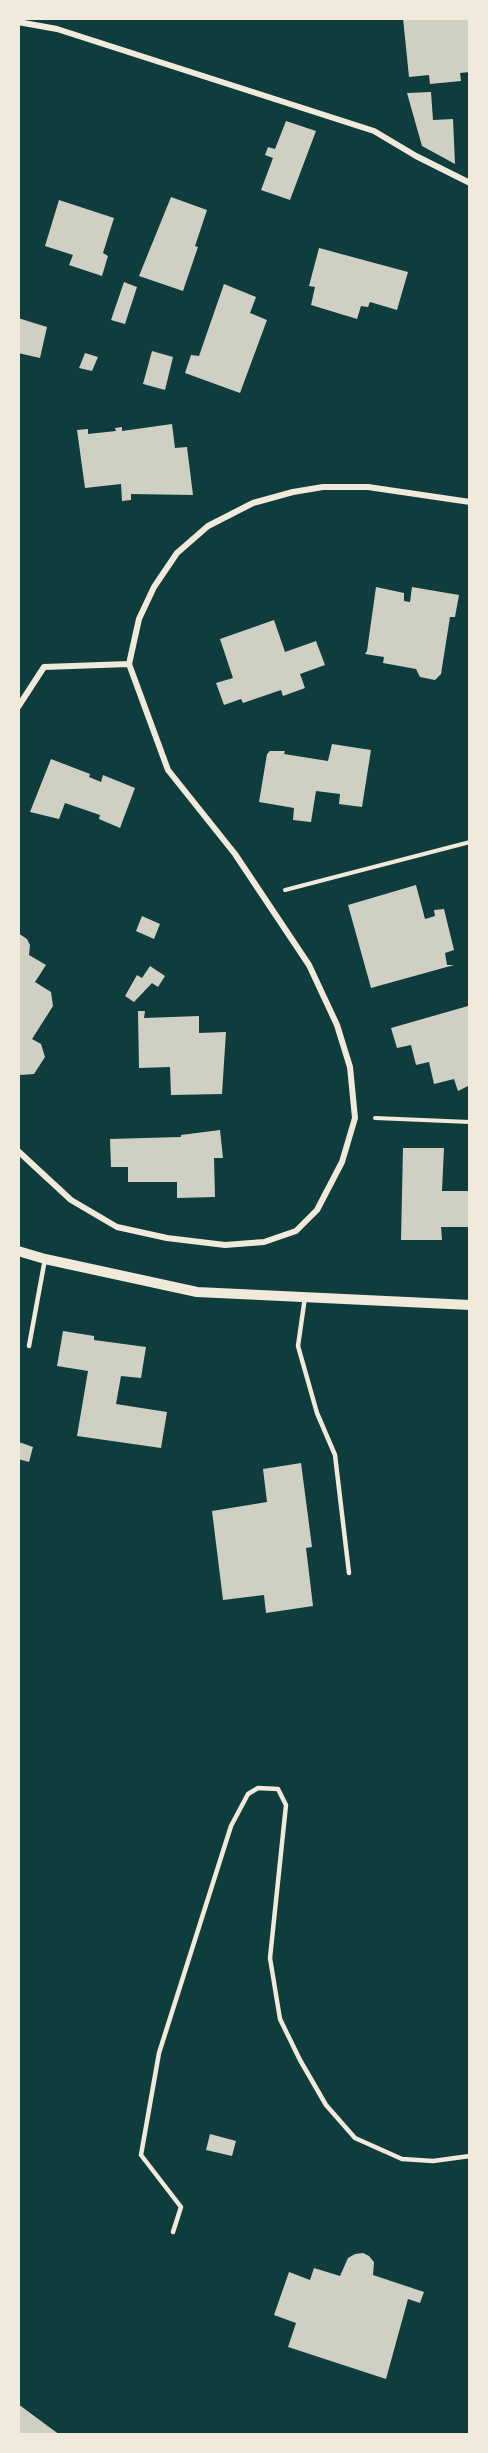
<!DOCTYPE html>
<html>
<head>
<meta charset="utf-8">
<style>
  body { margin:0 }
  #map { position:relative; width:488px; height:2453px; overflow:hidden; background:#0f3d3e; font-family:Manrope,sans-serif }
  canvas { display:block }
  .frame { position:absolute; inset:0; border:20px solid #f1e9da; pointer-events:none }
</style>
</head>
<body>
<div id="map">
<canvas width="488" height="2453"></canvas>
<div class="frame"></div>
</div>
<script>
const ctx = document.querySelector('canvas').getContext('2d');
ctx.lineJoin = 'round';
function paint(path, color) { ctx.fillStyle = color; ctx.fill(path, 'evenodd'); }
const shape = rows => new Path2D(rows.map(r => 'M' + r).join(''));
function stroke(path, color, width, dash) { ctx.strokeStyle = color; ctx.lineWidth = width; ctx.lineCap = dash ? 'butt' : 'round'; ctx.setLineDash(dash || []); ctx.stroke(path); }
const building = shape([
  [403,18,470,18,470,72,460,73,461,81,430,84,429,75,409,77],
  [431,92,433,120,453,119,455,164,422,146,407,93],
  [286,121,316,131,290,200,261,190,273,158,265,155,268,147,275,149],
  [171,197,207,210,195,246,198,247,183,291,139,276],
  [59,200,114,218,103,253,108,256,102,276,69,265,73,255,45,246],
  [319,248,408,272,397,310,370,302,368,307,361,306,357,319,311,305,315,287,309,286],
  [124,282,137,287,125,324,111,320],
  [224,284,256,297,250,313,267,320,240,393,185,373,191,355,199,356],
  [18,318,47,327,40,358,18,353],
  [152,351,173,357,165,390,143,384],
  [85,353,98,357,92,371,79,368],
  [172,424,175,448,187,447,193,495,131,494,131,500,122,501,121,484,85,488,77,430,88,429,88,434,116,431,115,428,122,427,122,431],
  [376,587,404,593,404,601,410,602,412,587,459,595,455,617,450,617,441,674,435,680,420,677,416,669,383,663,384,657,365,654,367,651],
  [274,620,285,652,316,641,325,665,300,674,305,688,283,696,281,690,243,703,241,699,224,705,216,683,233,678,220,639],
  [332,744,371,750,362,807,339,804,340,794,316,791,311,822,293,820,294,808,259,802,267,754,270,751,285,751,284,754,328,761],
  [51,759,90,774,89,777,101,782,103,775,135,788,120,828,99,819,100,815,65,803,59,819,30,812],
  [416,885,425,919,435,916,434,910,444,909,454,950,445,953,447,965,454,965,371,988,348,905],
  [142,916,160,924,154,939,136,931],
  [18,933,27,939,30,945,29,955,46,965,35,982,51,992,53,1006,32,1039,41,1044,45,1057,34,1074,21,1075,18,1073],
  [150,966,165,976,158,987,152,983,134,1002,125,996,137,975,142,978],
  [468,1006,470,1085,458,1091,454,1079,434,1084,429,1062,416,1065,411,1045,397,1048,391,1028],
  [138,1011,145,1011,144,1018,199,1016,199,1033,226,1032,222,1094,171,1095,170,1067,139,1068],
  [220,1130,223,1158,214,1158,215,1197,177,1198,177,1182,128,1182,128,1167,111,1167,110,1139,181,1137,181,1135],
  [403,1148,444,1148,442,1191,470,1191,470,1227,441,1227,442,1240,401,1240],
  [63,1331,94,1336,94,1340,146,1347,141,1378,121,1376,116,1404,167,1412,161,1448,77,1436,88,1371,57,1366],
  [19,1442,33,1447,29,1462,18,1459],
  [301,1463,312,1547,306,1548,313,1606,266,1613,264,1595,223,1600,212,1511,267,1502,263,1469],
  [210,2134,236,2141,232,2156,206,2150],
  [363,2253,369,2256,374,2262,373,2275,424,2292,420,2303,408,2299,386,2379,288,2347,296,2323,274,2315,289,2272,310,2280,314,2268,340,2276,348,2258,355,2254],
  [18,2404,60,2435,18,2435]
]);
const path = shape([
  [285,890,470,842],
  [375,1118,470,1122]
]);
const service = shape([
  [305,1297,298,1346,317,1413,335,1455,349,1573],
  [29,1346,45,1259],
  [173,2232,181,2207,141,2155,159,2053,231,1826,248,1794,258,1788,278,1789,286,1805,270,1958,280,2019,300,2060,326,2105,355,2138,402,2159,433,2161,470,2156]
]);
const minor = shape([
  [18,22,57,29,374,131,416,156,470,183],
  [18,707,44,667,129,664],
  [18,1151,71,1200,117,1227,167,1238,225,1245,264,1242,296,1231,317,1210,342,1162,355,1118,350,1067,337,1025,309,965,235,854,168,770,129,664,139,619,154,587,177,553,208,526,253,503,293,492,323,487,368,487,470,502]
]);
const tertiary = shape([
  [18,1251,45,1259,197,1292,470,1305]
]);
paint(building, '#cfcfc3');
stroke(path, '#f1e9da', 4);
stroke(service, '#f1e9da', 4.5);
stroke(minor, '#f1e9da', 6);
stroke(tertiary, '#f1e9da', 10);
</script>
</body>
</html>
